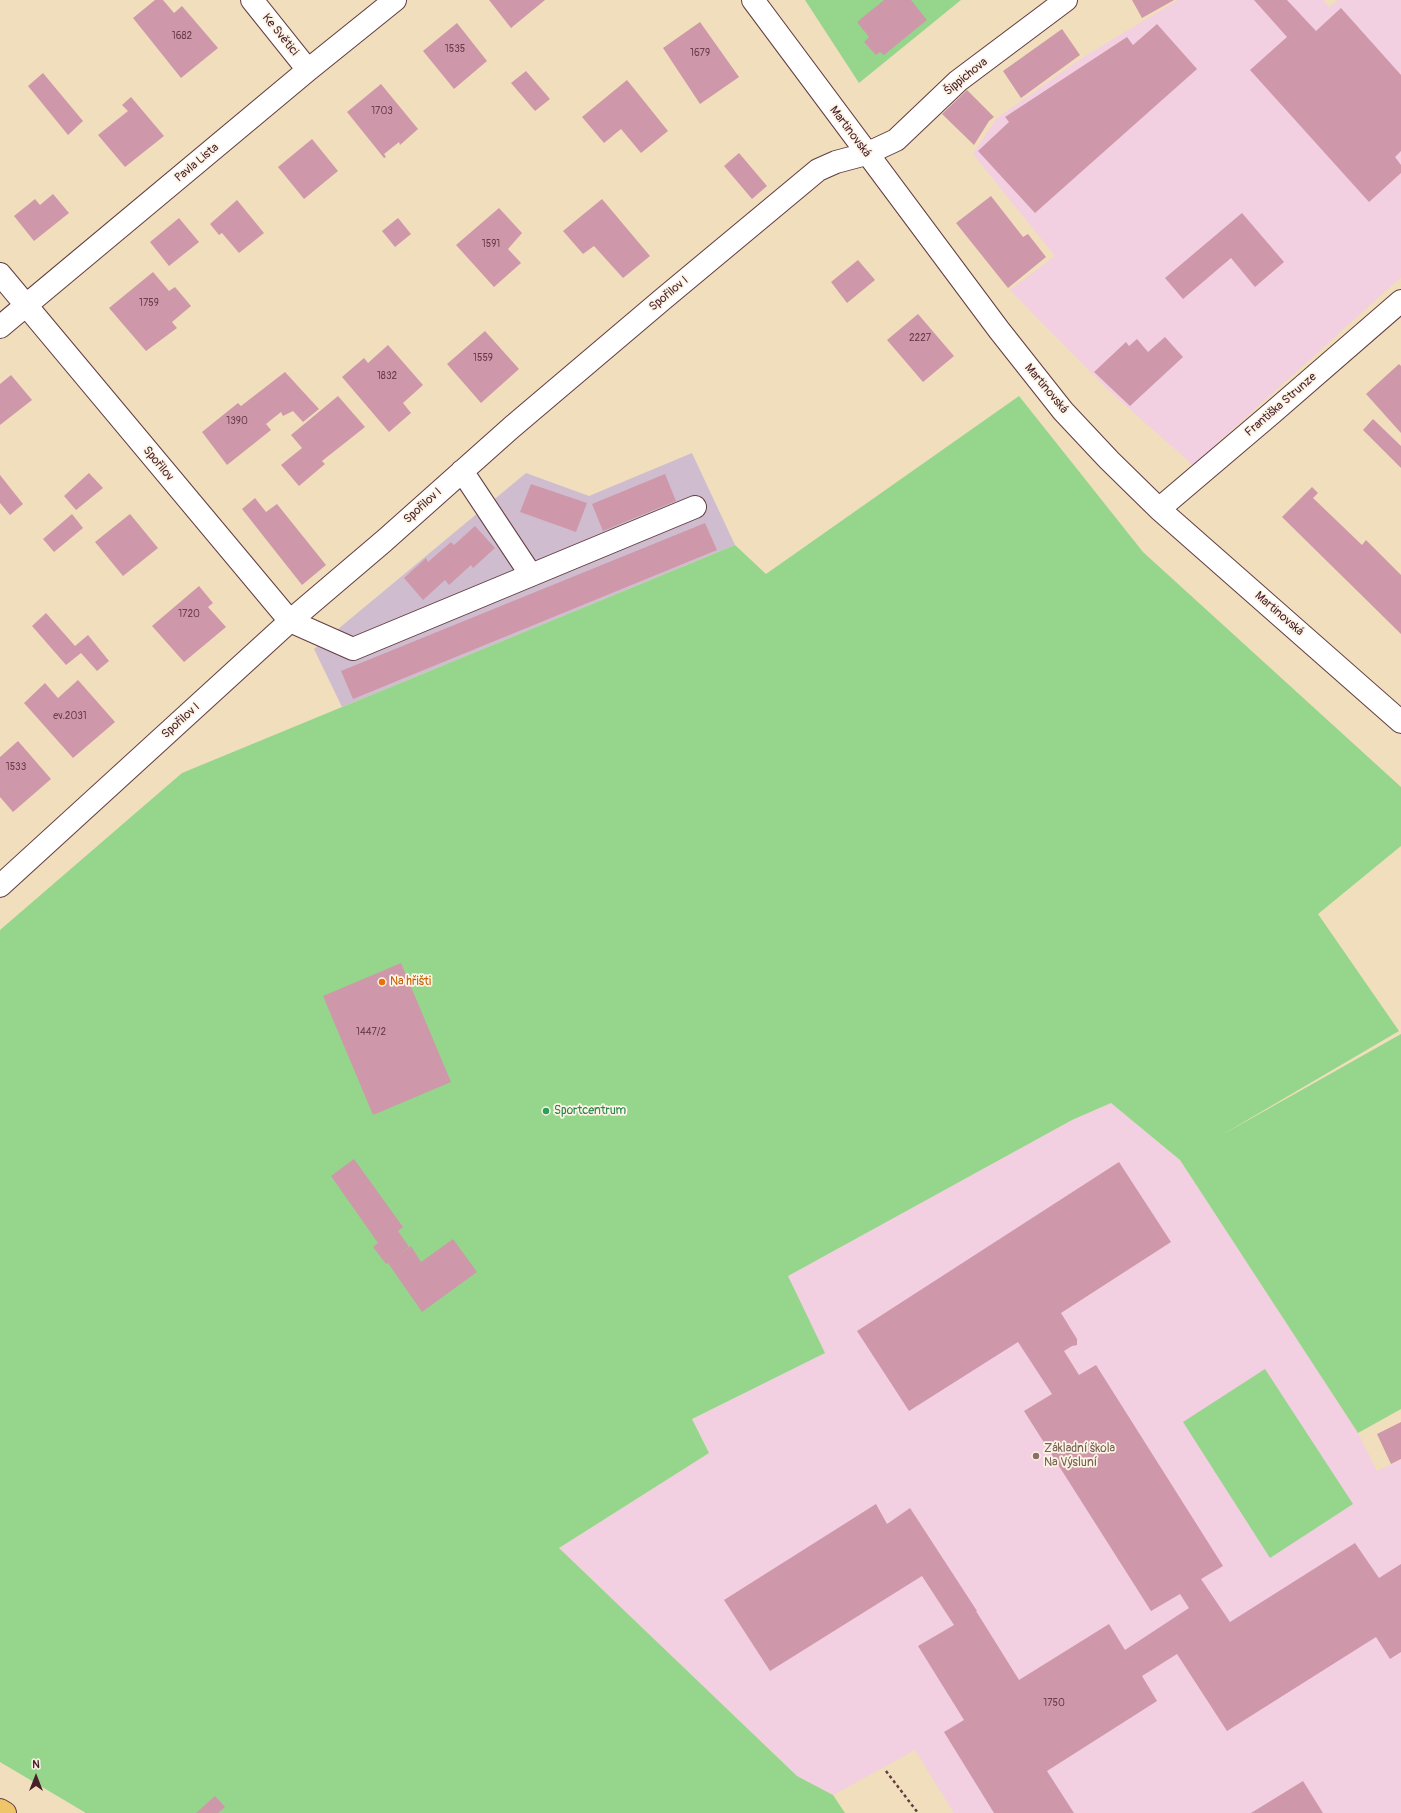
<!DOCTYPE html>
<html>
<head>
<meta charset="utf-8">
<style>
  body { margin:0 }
  #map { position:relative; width:1401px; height:1813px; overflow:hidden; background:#f0debd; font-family:Pangolin,sans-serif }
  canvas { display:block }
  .north { position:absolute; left:16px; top:1757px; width:40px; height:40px; -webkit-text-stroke:3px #fcf5e5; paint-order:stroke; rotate:0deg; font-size:11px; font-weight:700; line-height:16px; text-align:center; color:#4a1f2b }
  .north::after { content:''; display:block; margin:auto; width:14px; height:18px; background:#4a1f2b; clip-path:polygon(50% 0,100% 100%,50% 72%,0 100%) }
</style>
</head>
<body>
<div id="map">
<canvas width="1401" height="1813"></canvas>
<div class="north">N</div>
</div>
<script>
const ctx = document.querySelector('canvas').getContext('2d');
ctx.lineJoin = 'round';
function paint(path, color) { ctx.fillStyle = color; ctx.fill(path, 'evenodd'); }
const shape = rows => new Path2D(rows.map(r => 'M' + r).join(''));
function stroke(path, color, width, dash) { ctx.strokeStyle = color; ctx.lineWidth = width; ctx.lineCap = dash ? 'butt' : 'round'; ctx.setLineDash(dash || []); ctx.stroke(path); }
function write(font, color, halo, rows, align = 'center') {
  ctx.font = font + ' Pangolin,sans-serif'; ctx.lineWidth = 3.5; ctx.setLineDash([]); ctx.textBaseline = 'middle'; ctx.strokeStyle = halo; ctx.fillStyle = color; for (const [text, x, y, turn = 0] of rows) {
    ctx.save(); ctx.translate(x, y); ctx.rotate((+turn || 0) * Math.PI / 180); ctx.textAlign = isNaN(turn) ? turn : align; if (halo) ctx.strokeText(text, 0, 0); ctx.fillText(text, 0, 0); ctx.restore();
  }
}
const built = shape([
  [1178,0,1323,0,1329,7,1338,0,1401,0,1401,277,1193,465,1107,389,1010,290,1055,256,973,154,996,119,1082,58],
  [1111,1103,1180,1160,1358,1433,1377,1471,1401,1460,1401,1813,954,1813,915,1750,833,1795,797,1776,559,1548,709,1453,692,1419,824,1353,787,1276,1072,1120]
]);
const industrial = shape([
  [692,453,735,545,342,707,314,649,526,473,589,496]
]);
const green = shape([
  [805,0,961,0,859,83],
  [1019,396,1143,552,1401,787,1401,846,1318,914,1399,1031,1220,1136,1401,1034,1401,1409,1358,1433,1180,1160,1111,1103,1072,1120,788,1276,825,1353,692,1419,709,1453,559,1548,797,1776,833,1795,845,1813,86,1813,0,1762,0,930,182,773,735,545,766,574],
  [1265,1369,1353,1504,1270,1558,1183,1422]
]);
const building = shape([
  [155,0,163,0,174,13,182,6,218,48,181,78,133,18],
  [489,0,545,0,511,28],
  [884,0,911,0,927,20,884,55,880,52,876,55,864,42,869,37,857,22],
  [1132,0,1174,0,1142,18],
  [1254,0,1287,0,1316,31,1341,8,1401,75,1401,151,1395,157,1401,165,1401,173,1369,202,1250,70,1287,37],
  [700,22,739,77,700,104,663,48],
  [457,23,487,61,454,89,423,51],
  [1157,24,1197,69,1035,213,978,151,1009,122,1005,117,1127,37,1133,45],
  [1062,29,1080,55,1021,98,1003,71],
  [526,71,550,99,535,111,511,83],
  [43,73,83,121,68,135,28,86],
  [627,80,668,131,641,153,621,129,604,143,582,117],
  [381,84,418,129,400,145,399,142,384,154,386,157,384,158,347,112],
  [967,90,994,117,989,121,974,145,942,114],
  [131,97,164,136,125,167,98,135,128,111,122,105],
  [312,139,338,171,304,199,278,167],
  [739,153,767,186,752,199,724,166],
  [53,194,69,213,34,241,14,216,35,199,40,205],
  [991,196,1023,237,1028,234,1046,257,1008,288,956,223],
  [602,199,650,256,623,278,594,246,583,254,563,231],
  [237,200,264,233,239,253,222,233,219,235,210,224],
  [499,208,522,233,508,249,521,263,494,287,456,245],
  [1242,213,1284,262,1255,287,1231,258,1183,299,1165,278],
  [179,218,199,242,169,266,150,242],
  [398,218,411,234,395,247,382,231],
  [858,260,875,280,847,303,831,282],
  [153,272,169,291,175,287,191,306,172,322,177,328,146,351,109,308],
  [918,314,954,356,923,382,887,340],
  [485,331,519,369,481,403,447,364],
  [1165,337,1183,357,1130,406,1094,372,1126,342,1129,346,1137,339,1148,352],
  [388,345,423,385,403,403,411,413,389,432,342,377,364,358,368,363],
  [1399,364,1401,366,1401,433,1366,394],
  [285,372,319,409,303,422,293,411,283,416,281,412,266,424,271,430,227,465,202,432,238,403,241,406],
  [11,375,32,400,0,425,0,384],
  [338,396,365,427,322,461,325,464,299,486,281,465,302,448,291,435],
  [1373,419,1401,446,1401,468,1363,430],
  [89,473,103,488,76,510,64,496],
  [665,474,676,501,603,531,592,504],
  [0,475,23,504,10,515,0,503],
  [531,484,587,503,576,532,520,512],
  [1312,487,1318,493,1313,498,1362,545,1366,540,1401,575,1401,634,1282,517],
  [255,498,266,512,277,504,326,565,302,585,242,509],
  [72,514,83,528,54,552,43,539],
  [130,514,158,548,123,576,95,542],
  [705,523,717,550,353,699,341,671],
  [475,526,495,548,473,568,471,565,449,585,445,580,423,600,404,578,426,558,428,562,451,542,454,545],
  [199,586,213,603,208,607,226,627,184,662,152,626],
  [46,613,75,646,88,635,109,661,97,671,81,653,66,665,32,626],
  [78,680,115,722,73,758,24,703,45,683,58,698],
  [18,741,51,779,13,812,0,797,0,757],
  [401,963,451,1082,373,1115,323,996],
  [354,1159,403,1227,398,1231,409,1247,397,1256,411,1246,421,1262,453,1239,477,1272,422,1312,388,1263,386,1264,373,1247,378,1243,331,1176],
  [1119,1162,1171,1242,1061,1313,1077,1339,1077,1345,1072,1346,1064,1351,1079,1375,1096,1365,1223,1566,1201,1579,1230,1622,1355,1543,1379,1578,1401,1564,1401,1652,1390,1659,1376,1637,1227,1731,1177,1654,1142,1676,1157,1701,1047,1771,1074,1813,994,1813,944,1732,964,1720,918,1646,954,1625,922,1576,770,1671,724,1600,876,1504,887,1524,910,1508,977,1611,976,1611,1019,1680,1109,1624,1125,1650,1189,1608,1180,1594,1151,1611,1024,1411,1052,1394,1018,1342,909,1411,857,1331],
  [1401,1422,1401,1459,1391,1464,1377,1434],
  [1303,1781,1323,1813,1251,1813],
  [215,1796,225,1807,218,1813,196,1813]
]);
const path = shape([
  [886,1771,918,1813]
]);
const minor = shape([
  [252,0,308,70],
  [753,0,999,330,1063,411,1109,460,1159,509,1401,722],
  [0,274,290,621,353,649,695,507],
  [0,327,308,70,395,0],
  [462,471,531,575],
  [1159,509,1272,413,1401,301],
  [0,886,290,621,384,541,512,427,663,299,818,170,836,162,866,154,896,140,958,81,1066,0]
]);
const major = shape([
  [0,1810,5,1813]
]);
const markers = [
  [382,982,4,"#e8710a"],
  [546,1111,4,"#2e9e5b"],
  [1036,1456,4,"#8d6e63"]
];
const numberNames = [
  ["1682",182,36],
  ["1535",455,49],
  ["1679",700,53],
  ["1703",382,111],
  ["1591",491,244],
  ["1759",149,303],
  ["2227",920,338],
  ["1559",483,358],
  ["1832",387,376],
  ["1390",237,421],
  ["1720",189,614],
  ["ev.2031",70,716],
  ["1533",16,767],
  ["1447/2",371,1032],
  ["1750",1054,1703]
];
const streetNames = [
  ["Ke Světici",280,35,51],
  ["Šippichova",966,77,-39],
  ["Martinovská",850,132,53],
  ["Pavla Lista",197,163,-40],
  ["Spořilov I",669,294,-40],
  ["Martinovská",1046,389,50],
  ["Františka Strunze",1281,405,-41],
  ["Spořilov",158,464,50],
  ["Spořilov I",423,506,-42],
  ["Martinovská",1279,614,41],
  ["Spořilov I",181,721,-42]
];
const foodNames = [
  ["Na hřišti",390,982]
];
const leisureNames = [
  ["Sportcentrum",554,1111]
];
const educationNames = [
  ["Základní škola",1044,1449],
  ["Na Výsluní",1044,1463]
];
paint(built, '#f2cfe1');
paint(industrial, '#cfbdcf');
paint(green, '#96d68c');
paint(building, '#ce98aa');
stroke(minor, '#633c41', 24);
stroke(major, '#633c41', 24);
stroke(path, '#633c41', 2.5, [3, 3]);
stroke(minor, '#fff', 22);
stroke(major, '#eec569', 22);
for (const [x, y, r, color] of markers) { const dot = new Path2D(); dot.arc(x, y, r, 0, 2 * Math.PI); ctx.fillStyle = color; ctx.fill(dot); stroke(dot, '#fcf5e5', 1.5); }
write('10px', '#6b3d4b', null, numberNames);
write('12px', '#4a1f2b', '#fcf5e5', streetNames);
write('12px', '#c56008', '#fcf5e5', foodNames, 'left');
write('12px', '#27864d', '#fcf5e5', leisureNames, 'left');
write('12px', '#785e54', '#fcf5e5', educationNames, 'left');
</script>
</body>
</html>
